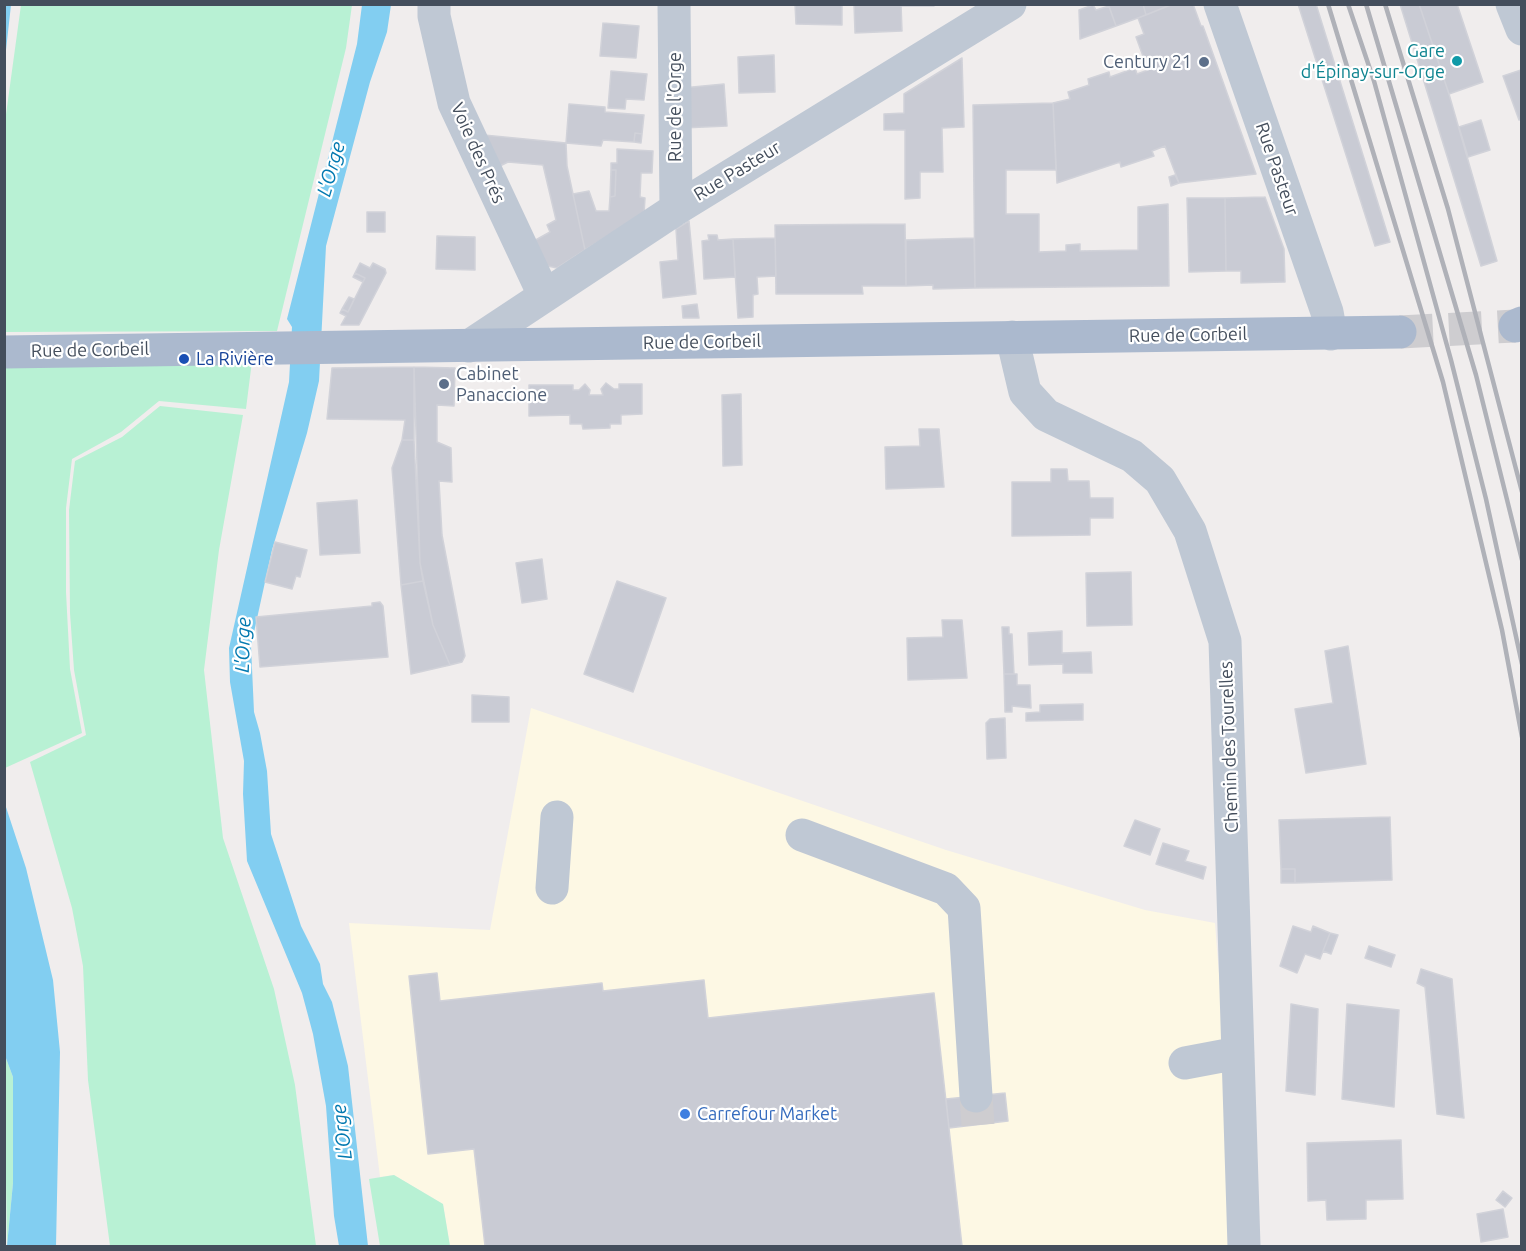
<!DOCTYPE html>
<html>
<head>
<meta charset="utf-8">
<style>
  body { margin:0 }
  #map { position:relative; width:1526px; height:1251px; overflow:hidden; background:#f0eded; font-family:Ubuntu,sans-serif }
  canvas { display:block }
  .frame { position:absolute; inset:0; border:6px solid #444e5c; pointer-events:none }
</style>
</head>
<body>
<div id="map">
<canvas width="1526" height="1251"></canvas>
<div class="frame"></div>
</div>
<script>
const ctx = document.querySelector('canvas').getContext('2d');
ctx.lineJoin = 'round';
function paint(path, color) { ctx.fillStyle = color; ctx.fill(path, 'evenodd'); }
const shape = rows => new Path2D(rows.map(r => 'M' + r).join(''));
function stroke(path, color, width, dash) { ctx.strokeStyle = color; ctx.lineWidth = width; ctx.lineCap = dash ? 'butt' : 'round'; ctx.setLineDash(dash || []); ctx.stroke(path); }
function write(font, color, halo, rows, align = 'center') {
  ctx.font = font + ' Ubuntu,sans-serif'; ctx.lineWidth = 4.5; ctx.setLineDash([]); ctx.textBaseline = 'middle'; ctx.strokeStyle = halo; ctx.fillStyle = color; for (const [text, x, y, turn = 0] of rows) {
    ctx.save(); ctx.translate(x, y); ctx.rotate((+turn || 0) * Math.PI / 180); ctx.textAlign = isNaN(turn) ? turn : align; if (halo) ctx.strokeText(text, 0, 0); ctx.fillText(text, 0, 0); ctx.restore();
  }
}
const commercial = shape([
  [531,708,946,850,1145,910,1215,923,1240,1246,450,1246,443,1204,394,1175,380,1177,349,923,490,930]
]);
const green = shape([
  [21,5,352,5,346,48,277,331,5,332,4,129],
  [252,361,246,409,159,401,121,432,72,459,66,508,66,592,70,669,82,733,5,768,4,364],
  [160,406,243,415,219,550,204,670,223,838,274,989,295,1085,316,1246,110,1246,88,1080,83,966,72,908,30,762,86,735,74,670,70,613,69,510,75,461,122,437],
  [4,1053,13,1077,13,1183,7,1246],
  [394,1175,443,1204,450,1246,380,1246,369,1179]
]);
const water = shape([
  [5,4,11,5,5,59,4,5],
  [362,5,391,5,387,32,370,82,326,246,319,381,307,433,272,550,251,646,254,712,260,733,267,771,271,834,301,926,320,964,323,984,332,1002,348,1066,368,1246,339,1246,334,1216,326,1106,313,1034,302,993,247,861,243,794,244,761,230,682,229,648,289,382,292,327,287,319,357,44],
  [4,801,26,868,53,980,60,1052,56,1246,7,1246,13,1183,13,1077,4,1053]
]);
const building = shape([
  [795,4,842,4,842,25,796,24,795,4],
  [854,4,901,4,902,31,855,33,854,4],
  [901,4,934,4,934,6,901,6,901,4],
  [1108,4,1143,4,1146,15,1116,26,1108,4],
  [1143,4,1173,4,1146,15,1143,4],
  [1173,4,1193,4,1201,26,1203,26,1256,174,1179,183,1165,146,1152,151,1154,156,1121,167,1120,162,1057,183,1053,103,1070,99,1068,92,1089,85,1088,79,1109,72,1110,77,1135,68,1137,74,1148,70,1136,37,1144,34,1138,18,1173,4],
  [1298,4,1316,4,1390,242,1375,246,1298,4],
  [1400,4,1419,4,1449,94,1497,261,1481,266,1400,4],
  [1419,4,1457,4,1483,82,1449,94,1419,4],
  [1093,5,1096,10,1109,6,1116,26,1080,39,1079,10,1093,5],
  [603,23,639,26,636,58,600,56,603,23],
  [774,55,775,92,739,93,738,57,774,55],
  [962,58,964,127,942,128,943,172,920,172,920,198,905,199,905,130,884,130,884,114,904,113,904,94,962,58],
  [1521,70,1522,119,1519,120,1503,76,1521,70],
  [611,71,647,74,644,100,626,99,625,109,608,108,611,71],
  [724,84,727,126,682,128,682,88,724,84],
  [1053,103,1056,170,1006,170,1006,214,1039,214,1039,252,1066,251,1066,245,1080,244,1080,251,1138,250,1138,207,1168,204,1169,286,975,288,973,105,1053,103],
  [569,104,605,107,605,112,644,115,642,134,635,133,634,142,603,140,601,146,566,143,569,104],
  [1481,120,1490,150,1468,157,1459,127,1481,120],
  [635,133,642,134,641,143,634,142,635,133],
  [484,135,566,143,567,166,585,250,557,268,543,265,532,242,550,232,547,225,556,220,543,165,508,162,498,167,484,135],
  [617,149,653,151,652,173,641,173,640,197,645,198,644,214,585,250,573,194,589,191,596,211,609,211,610,197,615,196,616,170,611,170,611,163,617,163,617,149],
  [611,170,616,170,615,196,610,197,611,170],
  [1175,175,1179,183,1171,186,1169,177,1175,175],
  [1265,197,1284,249,1285,282,1241,283,1241,271,1226,271,1225,198,1265,197],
  [1187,198,1225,198,1226,271,1189,272,1187,198],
  [367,212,385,212,385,232,367,232,367,212],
  [689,221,696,294,663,298,660,262,678,260,676,229,689,221],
  [905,224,906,286,862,286,863,294,776,294,775,225,905,224],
  [708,235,717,235,718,240,733,239,735,277,704,279,702,241,709,240,708,235],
  [437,236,475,237,475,270,436,269,437,236],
  [775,238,776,276,757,277,758,294,753,295,753,317,738,318,733,239,775,238],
  [974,238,975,288,933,289,933,285,906,286,906,240,974,238],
  [360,263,370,268,373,263,385,269,386,273,359,325,341,325,346,316,340,313,342,309,348,312,365,278,355,273,360,263],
  [355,273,365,278,363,282,353,277,355,273],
  [349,297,354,299,348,312,342,309,349,297],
  [697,304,699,318,683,318,682,306,697,304],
  [414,367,414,440,402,440,405,420,327,419,332,368,414,367],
  [414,367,455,368,454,406,437,405,437,442,451,448,452,482,439,481,442,535,465,656,462,662,450,665,433,625,420,563,414,367],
  [606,383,614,389,619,389,619,384,642,384,642,414,621,415,621,424,610,424,610,428,583,429,582,424,570,424,570,415,529,416,529,385,573,385,573,390,579,390,585,384,590,390,589,395,603,395,601,389,606,383],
  [741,394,742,465,723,466,722,395,741,394],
  [919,429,939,429,944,487,886,489,885,447,920,446,919,429],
  [402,440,414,440,420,563,423,581,401,585,392,468,402,440],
  [1051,469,1067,469,1068,481,1089,481,1090,498,1113,498,1113,518,1090,518,1090,535,1012,536,1012,482,1051,482,1051,469],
  [357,500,360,553,320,555,317,503,357,500],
  [275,542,307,550,300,577,296,576,292,589,265,582,275,542],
  [542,559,547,599,522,603,516,563,542,559],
  [1131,572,1132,625,1087,626,1086,573,1131,572],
  [423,581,433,625,450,665,411,674,401,585,423,581],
  [617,581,666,598,633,692,584,674,617,581],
  [380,602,383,606,388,657,260,667,256,617,372,606,372,603,380,602],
  [942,620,962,620,967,678,908,680,907,638,943,637,942,620],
  [1002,627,1009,627,1009,634,1012,634,1014,674,1004,674,1002,627],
  [1062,631,1062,653,1091,652,1092,673,1063,673,1063,664,1029,665,1028,633,1062,631],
  [1348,646,1366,764,1306,773,1295,709,1333,703,1325,651,1348,646],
  [1004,674,1017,674,1017,685,1030,685,1031,708,1012,706,1012,712,1005,712,1004,674],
  [472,695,509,697,509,722,472,722,472,695],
  [1083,704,1083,720,1026,721,1026,713,1040,712,1040,705,1083,704],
  [1005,718,1006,758,987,759,986,723,990,719,1005,718],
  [1390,817,1392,880,1295,883,1295,869,1281,869,1279,820,1390,817],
  [1135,820,1160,829,1150,855,1124,846,1135,820],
  [1163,843,1189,851,1185,861,1206,867,1203,879,1156,864,1163,843],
  [1281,869,1295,869,1295,883,1281,883,1281,869],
  [1293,926,1311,932,1313,926,1330,933,1320,959,1305,954,1297,973,1280,966,1293,926],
  [1330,933,1338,935,1331,954,1323,951,1330,933],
  [1369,946,1395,955,1391,967,1365,958,1369,946],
  [1421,969,1452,979,1464,1118,1437,1114,1425,987,1417,983,1421,969],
  [437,973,440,1001,602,983,603,991,704,980,708,1018,934,993,962,1246,485,1246,474,1149,428,1154,409,976,437,973],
  [1291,1004,1318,1009,1315,1095,1286,1091,1291,1004],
  [1347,1004,1399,1010,1394,1107,1342,1099,1347,1004],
  [1005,1093,1008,1121,949,1128,946,1099,1005,1093],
  [1401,1140,1403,1199,1366,1200,1366,1219,1327,1220,1326,1200,1308,1201,1307,1143,1401,1140],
  [1503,1191,1512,1198,1505,1207,1496,1200,1503,1191],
  [1503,1209,1508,1237,1481,1242,1477,1214,1503,1209]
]);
const minorTunnel = shape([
  [976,1096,978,1125]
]);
const majorTunnel = shape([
  [1400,332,1515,326]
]);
const minor = shape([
  [434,4,434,16,454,103,544,295],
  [674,4,676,209],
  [1220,4,1327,312,1331,334],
  [1512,4,1522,29],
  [1012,337,1025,392,1046,415,1132,456,1160,480,1190,531,1225,641,1244,1246],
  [469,346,676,209,1010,4],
  [802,835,946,889,964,908,976,1096],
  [552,888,557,817],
  [1185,1063,1238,1053]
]);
const major = shape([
  [1515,326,1522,323],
  [4,352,1400,332]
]);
const rail = shape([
  [1328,4,1443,382,1502,630,1522,737],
  [1348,4,1374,81,1451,360,1486,499,1522,664],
  [1366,4,1476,375,1522,560],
  [1385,4,1448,209,1522,492]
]);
const markers = [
  [1457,61,6,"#0f9aa8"],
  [1204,62,6,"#5c6f8a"],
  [184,359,6,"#1a4fb4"],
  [444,384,6,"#5c6f8a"],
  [685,1114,6,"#3f7fe0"]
];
const cultureNames = [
  ["Gare",1445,51],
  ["d'Épinay-sur-Orge",1445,72]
];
const serviceNames = [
  ["Century 21",1192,62],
  ["Cabinet",456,374,"left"],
  ["Panaccione",456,395,"left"]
];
const streetNames = [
  ["Rue de l'Orge",675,107,-90],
  ["Voie des Prés",478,153,66],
  ["Rue Pasteur",1277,169,71],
  ["Rue Pasteur",737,171,-31],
  ["Rue de Corbeil",1188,335,-1],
  ["Rue de Corbeil",702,342,-1],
  ["Rue de Corbeil",90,350,-1],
  ["Chemin des Tourelles",1229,747,-92]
];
const transitNames = [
  ["La Rivière",196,359]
];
const shopNames = [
  ["Carrefour Market",697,1114]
];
const waterNames = [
  ["L'Orge",331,169,-74],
  ["L'Orge",243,645,-88],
  ["L'Orge",342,1132,-97]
];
paint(commercial, '#fdf8e4');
paint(green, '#b8f1d4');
paint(water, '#82cef1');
paint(building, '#c9cbd4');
stroke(building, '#d1d2d9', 1.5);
stroke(minorTunnel, '#cecdd0', 33, [33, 16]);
stroke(majorTunnel, '#cecdd0', 33, [33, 16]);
stroke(minor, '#bfc8d4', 33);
stroke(major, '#abb9ce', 33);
stroke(rail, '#afb1b8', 4.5);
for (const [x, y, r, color] of markers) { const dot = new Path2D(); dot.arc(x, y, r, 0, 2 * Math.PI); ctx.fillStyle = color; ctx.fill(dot); stroke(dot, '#fff', 2); }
write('18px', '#0d838f', '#fff', cultureNames, 'right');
write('18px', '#4e5e75', '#fff', serviceNames, 'right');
write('18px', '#444e5c', '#fff', streetNames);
write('18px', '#164399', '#fff', transitNames, 'left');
write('18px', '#366cbe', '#fff', shopNames, 'left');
write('italic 20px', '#0379b0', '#fff', waterNames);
</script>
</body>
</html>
